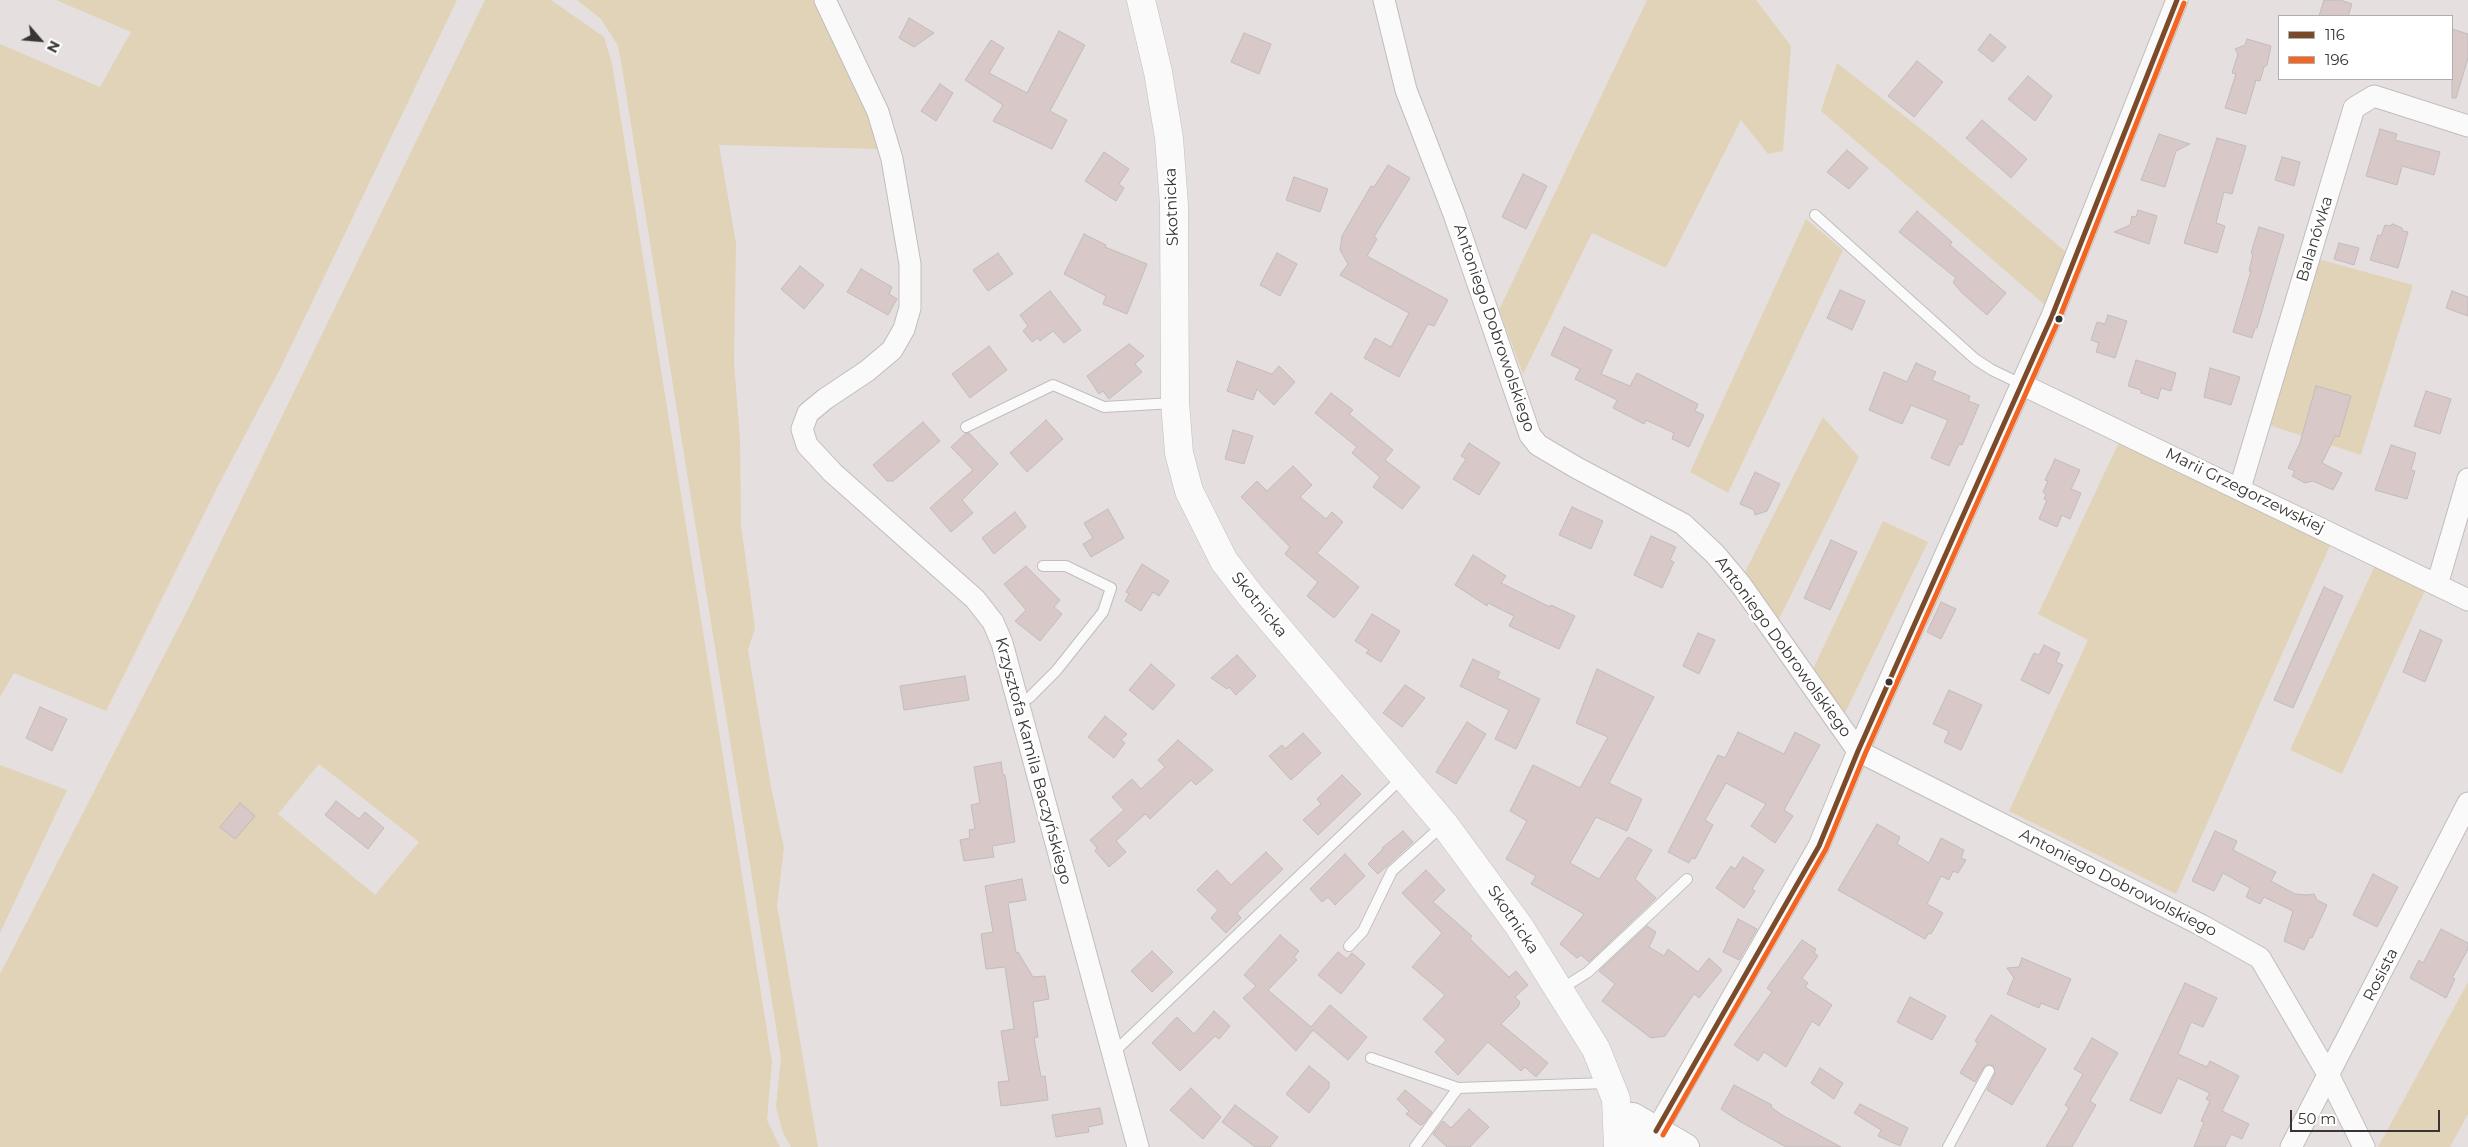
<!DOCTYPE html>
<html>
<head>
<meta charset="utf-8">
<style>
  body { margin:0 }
  #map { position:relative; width:2468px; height:1147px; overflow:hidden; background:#e5e0df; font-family:Montserrat,sans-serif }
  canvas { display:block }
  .legend { position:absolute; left:2278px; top:15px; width:175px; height:65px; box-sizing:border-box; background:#fff; border:1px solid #afaeae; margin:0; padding:6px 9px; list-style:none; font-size:15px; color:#383534 }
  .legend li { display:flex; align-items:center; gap:10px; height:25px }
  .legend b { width:25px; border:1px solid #afaeae }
  .north { position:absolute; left:15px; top:15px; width:50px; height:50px; -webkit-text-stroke:4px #fff; paint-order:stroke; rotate:117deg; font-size:14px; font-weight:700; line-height:20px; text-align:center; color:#383534 }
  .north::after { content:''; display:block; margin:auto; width:18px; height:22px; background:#383534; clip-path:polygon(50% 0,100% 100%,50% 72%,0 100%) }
  .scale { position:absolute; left:2290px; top:1110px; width:150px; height:22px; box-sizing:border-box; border:2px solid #383534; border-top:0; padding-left:6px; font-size:15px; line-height:18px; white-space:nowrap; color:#383534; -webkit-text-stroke:4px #fff; paint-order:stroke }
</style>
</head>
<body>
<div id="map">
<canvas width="2468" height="1147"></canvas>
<ul class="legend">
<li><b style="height:6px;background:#7a4b2a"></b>116</li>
<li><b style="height:6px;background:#f26522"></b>196</li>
</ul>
<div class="north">N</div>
<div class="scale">50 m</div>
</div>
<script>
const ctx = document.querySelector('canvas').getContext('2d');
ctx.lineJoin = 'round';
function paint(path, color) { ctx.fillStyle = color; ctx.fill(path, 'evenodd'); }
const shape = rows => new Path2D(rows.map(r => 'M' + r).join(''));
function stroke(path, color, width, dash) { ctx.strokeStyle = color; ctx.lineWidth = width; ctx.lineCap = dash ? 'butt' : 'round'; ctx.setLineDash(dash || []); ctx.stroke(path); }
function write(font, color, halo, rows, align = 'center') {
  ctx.font = font + ' Montserrat,sans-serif'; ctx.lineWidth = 5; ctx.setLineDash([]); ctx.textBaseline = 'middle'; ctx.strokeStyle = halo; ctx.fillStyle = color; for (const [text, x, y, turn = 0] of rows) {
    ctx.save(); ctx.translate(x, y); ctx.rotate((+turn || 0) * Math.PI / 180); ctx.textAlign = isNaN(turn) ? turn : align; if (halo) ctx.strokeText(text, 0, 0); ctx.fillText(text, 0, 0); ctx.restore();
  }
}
const green = shape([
  [56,0,457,0,280,369,219,484,106,711,14,673,0,697,0,44,100,87,131,32],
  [485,0,551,0,604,37,612,64,772,1062,767,1120,780,1147,0,1147,0,974,188,609],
  [319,764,419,842,375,895,278,814],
  [577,0,820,0,862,95,879,149,719,145,736,243,734,364,740,439,741,525,755,628,748,650,771,787,784,848,777,905,818,1147,791,1147,783,1133,776,1107,781,1058,621,62,618,46,601,19],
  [1647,0,1756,0,1791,46,1783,151,1768,154,1741,120,1666,268,1592,233,1523,374,1499,310],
  [1837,63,1931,137,2066,252,2046,306,1821,111],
  [1806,219,1843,250,1728,493,1690,472],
  [2318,259,2413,285,2361,455,2269,425],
  [1823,417,1859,457,1778,621,1743,576],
  [2121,438,2331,543,2176,894,2009,811,2088,640,2038,614],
  [1883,521,1928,542,1845,713,1813,669],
  [2375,565,2425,590,2342,774,2290,750],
  [0,765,67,790,0,933],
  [2468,982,2468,1114,2450,1147,2378,1147]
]);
const building = shape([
  [2324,0,2340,0,2352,4,2348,16,2319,16,2324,0],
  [909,18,934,33,914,47,899,38,909,18],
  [2452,29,2468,34,2468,58,2456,98,2452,98,2452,29],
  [1059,31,1085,45,1050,111,1067,120,1052,149,993,121,1003,105,965,80,991,40,1004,48,989,73,1027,93,1059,31],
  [1244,33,1271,44,1259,74,1231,62,1244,33],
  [1990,34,2006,47,1993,62,1978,50,1990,34],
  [2247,39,2271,46,2267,65,2264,67,2260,81,2256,80,2246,114,2225,108,2236,74,2232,73,2238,54,2235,49,2245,45,2247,39],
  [1917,61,1943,82,1914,117,1888,96,1917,61],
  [2028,76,2052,96,2035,121,2008,99,2028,76],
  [940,84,953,93,936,121,921,111,940,84],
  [1982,120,2027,159,2011,178,1966,138,1982,120],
  [2380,129,2397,134,2395,140,2440,152,2434,175,2402,166,2397,185,2366,176,2380,129],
  [2159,134,2190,144,2176,151,2165,187,2141,180,2159,134],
  [2217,138,2246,146,2232,194,2224,192,2216,223,2225,226,2217,253,2184,243,2217,138],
  [1847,150,1868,168,1849,189,1827,172,1847,150],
  [1104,152,1129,169,1119,184,1124,188,1116,201,1085,181,1104,152],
  [2282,157,2300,162,2294,186,2275,180,2282,157],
  [1388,165,1410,178,1374,237,1377,239,1367,256,1448,300,1434,326,1428,324,1399,377,1364,358,1375,338,1391,347,1409,313,1340,275,1348,264,1340,250,1342,236,1371,186,1374,187,1388,165],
  [1523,174,1547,186,1526,229,1502,217,1523,174],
  [1294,177,1328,189,1320,212,1286,200,1294,177],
  [2138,210,2157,216,2149,244,2114,232,2130,225,2132,216,2136,217,2138,210],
  [1917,211,1952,242,1950,245,2006,293,1987,315,1961,292,1953,282,1956,278,1899,232,1917,211],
  [2393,224,2402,228,2403,231,2408,232,2398,268,2370,260,2378,235,2381,236,2385,225,2389,226,2393,224],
  [2259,227,2284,235,2257,328,2255,328,2252,338,2233,332,2251,271,2249,271,2253,254,2251,253,2259,227],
  [1084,234,1106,245,1105,247,1147,264,1127,314,1103,304,1106,296,1064,274,1084,234],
  [2339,243,2359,248,2354,265,2334,259,2339,243],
  [998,253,1013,274,988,291,973,270,998,253],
  [1277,253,1297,264,1280,296,1260,285,1277,253],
  [800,266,824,285,804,309,781,289,800,266],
  [861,269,892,287,889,294,897,299,888,315,847,292,861,269],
  [1840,290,1865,301,1852,330,1827,318,1840,290],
  [1050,291,1081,330,1064,343,1053,331,1040,341,1038,338,1032,342,1023,331,1028,326,1020,315,1050,291],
  [2452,291,2468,297,2468,316,2446,308,2452,291],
  [2108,315,2127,321,2115,358,2096,352,2099,343,2091,340,2097,322,2105,324,2108,315],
  [1564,327,1612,350,1601,374,1630,386,1637,373,1698,404,1695,411,1704,415,1689,447,1672,439,1674,433,1646,420,1644,424,1613,408,1617,400,1575,379,1580,369,1551,355,1564,327],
  [1129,344,1144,356,1135,364,1142,372,1109,399,1103,391,1099,394,1087,376,1129,344],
  [989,346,1007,370,970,398,952,374,989,346],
  [2136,360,2176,373,2171,391,2161,388,2158,399,2141,393,2141,390,2128,386,2136,360],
  [1237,361,1272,374,1279,366,1295,382,1274,405,1257,389,1253,400,1227,391,1237,361],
  [1916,363,1936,372,1932,380,1970,396,1968,401,1979,405,1962,445,1959,444,1949,466,1931,458,1948,420,1911,405,1902,424,1869,410,1884,372,1907,382,1916,363],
  [2210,368,2240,377,2231,405,2204,397,2210,368],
  [2316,386,2351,396,2339,437,2335,436,2322,463,2342,473,2333,490,2313,481,2305,483,2292,476,2295,471,2288,468,2300,443,2316,386],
  [2426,391,2451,399,2440,434,2414,426,2426,391],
  [1331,393,1353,410,1349,414,1393,450,1385,460,1420,487,1402,509,1373,487,1380,477,1352,453,1357,447,1315,413,1331,393],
  [1046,420,1063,439,1027,472,1010,453,1046,420],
  [923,422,940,441,893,481,887,481,873,465,923,422],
  [1233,430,1253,436,1244,464,1225,459,1233,430],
  [969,433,998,464,962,500,973,513,951,532,930,508,973,470,951,447,965,434,969,433],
  [1469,443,1500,463,1479,495,1453,479,1466,459,1461,456,1469,443],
  [2391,445,2416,453,2411,470,2415,471,2407,499,2375,490,2391,445],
  [2055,459,2080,470,2071,489,2081,493,2070,519,2062,515,2057,527,2039,519,2047,500,2044,499,2046,494,2043,492,2048,481,2045,480,2055,459],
  [1293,466,1312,485,1300,497,1326,519,1332,512,1343,522,1317,553,1359,587,1334,618,1307,596,1318,582,1285,554,1290,547,1241,497,1257,481,1267,491,1293,466],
  [1755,472,1780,484,1767,511,1755,515,1754,510,1740,504,1755,472],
  [1572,507,1603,521,1591,549,1559,535,1572,507],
  [1108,509,1124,538,1091,557,1083,544,1093,538,1084,523,1108,509],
  [1015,512,1026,527,994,554,982,538,1015,512],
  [1651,536,1676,547,1670,560,1674,562,1662,588,1634,575,1651,536],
  [1831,540,1857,552,1830,610,1804,598,1831,540],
  [1473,555,1506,576,1501,583,1550,607,1551,605,1575,616,1559,649,1509,626,1514,616,1488,603,1487,606,1455,585,1473,555],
  [1142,564,1169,581,1159,596,1153,592,1141,611,1125,601,1129,594,1126,592,1142,564],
  [1026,566,1060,600,1054,607,1062,614,1040,641,1015,621,1026,610,1004,584,1026,566],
  [2324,587,2343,596,2293,708,2274,700,2324,587],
  [1941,602,1956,609,1941,639,1927,632,1941,602],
  [1372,614,1400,631,1381,662,1366,653,1369,650,1355,641,1372,614],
  [2420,630,2442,640,2425,682,2403,672,2420,630],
  [1698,633,1715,640,1699,674,1683,666,1698,633],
  [2044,645,2060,653,2056,662,2063,665,2049,694,2021,680,2034,653,2039,655,2044,645],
  [1237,655,1256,676,1236,695,1229,687,1227,689,1211,678,1237,655],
  [1473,659,1500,672,1497,678,1540,699,1516,749,1495,739,1509,710,1460,686,1473,659],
  [1151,664,1175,685,1153,710,1129,690,1151,664],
  [1597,669,1654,697,1609,783,1642,799,1627,831,1596,817,1570,863,1599,879,1628,837,1652,850,1635,879,1656,898,1589,962,1581,955,1577,958,1560,944,1584,914,1531,884,1536,876,1506,859,1527,821,1510,811,1533,765,1580,788,1608,737,1576,723,1597,669],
  [965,676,969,700,904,710,900,686,965,676],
  [1405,685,1425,698,1402,727,1383,713,1405,685],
  [1949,690,1982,705,1961,750,1944,742,1949,731,1933,724,1949,690],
  [40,707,67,719,52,751,26,738,40,707],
  [1105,716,1127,734,1121,740,1125,743,1114,758,1088,737,1105,716],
  [1467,722,1486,734,1456,784,1436,772,1467,722],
  [1738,732,1784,754,1795,732,1820,745,1784,810,1793,816,1775,843,1751,826,1766,804,1726,783,1705,820,1713,825,1695,859,1692,858,1689,863,1668,852,1718,755,1725,758,1738,732],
  [1303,733,1321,753,1291,780,1269,756,1282,745,1285,749,1303,733],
  [1178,740,1213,770,1196,785,1191,780,1150,819,1145,814,1116,841,1126,852,1109,867,1095,851,1097,848,1090,840,1124,810,1112,797,1132,779,1141,789,1165,767,1158,760,1178,740],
  [1001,762,1003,775,1005,775,1015,842,992,846,994,857,964,861,960,840,970,838,969,830,975,829,971,805,980,803,974,767,1001,762],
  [1342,775,1361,794,1318,835,1303,820,1321,804,1317,799,1342,775],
  [336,801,359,819,365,812,384,828,368,849,325,815,336,801],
  [240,803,255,816,235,839,220,827,240,803],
  [1877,824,1900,837,1897,844,1929,863,1941,838,1964,850,1961,858,1966,860,1958,873,1953,871,1949,880,1941,876,1927,904,1943,913,1931,934,1929,933,1925,939,1838,890,1877,824],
  [1403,831,1413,842,1378,874,1368,864,1383,849,1382,848,1403,831],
  [2215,831,2237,841,2233,850,2276,872,2271,881,2295,894,2307,895,2314,894,2317,900,2327,905,2312,938,2310,937,2304,950,2284,941,2293,911,2264,897,2260,904,2246,897,2250,888,2223,873,2214,891,2192,881,2215,831],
  [1266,852,1283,869,1237,913,1241,918,1226,933,1211,918,1218,910,1197,890,1217,870,1231,885,1266,852],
  [1345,854,1365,876,1335,905,1328,897,1322,902,1310,889,1345,854],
  [1743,857,1764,870,1752,889,1755,891,1744,908,1716,888,1731,866,1735,869,1743,857],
  [1426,870,1445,890,1433,902,1472,936,1470,939,1509,977,1516,971,1528,985,1515,997,1520,1002,1518,1007,1501,1024,1548,1063,1536,1077,1525,1067,1521,1071,1488,1042,1458,1075,1435,1052,1446,1040,1423,1019,1445,995,1412,967,1442,933,1402,893,1426,870],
  [2373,874,2398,887,2377,927,2353,915,2373,874],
  [1022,879,1026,900,1008,903,1016,953,1018,952,1033,977,1045,976,1049,999,1033,1002,1038,1037,1034,1038,1041,1077,1045,1076,1048,1100,1001,1106,998,1082,1009,1081,1001,1031,1014,1029,1005,967,986,969,981,934,993,932,985,886,1022,879],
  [1738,919,1757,929,1739,960,1723,952,1738,919],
  [1647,926,1656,932,1649,947,1664,956,1668,949,1698,972,1709,958,1722,970,1699,998,1694,994,1665,1036,1651,1038,1602,1001,1615,984,1599,971,1647,926],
  [2441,929,2468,943,2468,949,2452,978,2455,979,2446,998,2410,978,2419,960,2423,963,2441,929],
  [1280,935,1299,951,1294,957,1297,960,1268,990,1311,1027,1330,1005,1367,1037,1348,1060,1313,1030,1296,1051,1243,998,1256,986,1244,975,1280,935],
  [1802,940,1816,949,1814,952,1818,956,1802,978,1808,983,1805,987,1832,1005,1819,1026,1812,1021,1786,1067,1764,1052,1758,1061,1734,1045,1772,992,1767,988,1802,940],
  [1152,951,1173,972,1152,992,1131,971,1152,951],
  [1338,952,1347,959,1352,953,1365,964,1341,994,1318,975,1338,952],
  [2022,958,2071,979,2058,1010,2041,1003,2039,1008,2007,994,2014,978,2007,968,2019,967,2022,958],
  [2185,983,2217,998,2203,1027,2191,1022,2178,1054,2207,1067,2210,1061,2239,1076,2222,1111,2249,1124,2242,1139,2231,1134,2225,1147,2194,1147,2204,1122,2201,1121,2210,1101,2206,1099,2210,1093,2178,1078,2161,1114,2130,1100,2185,983],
  [1910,997,1946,1016,1932,1040,1897,1022,1910,997],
  [1214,1011,1230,1026,1219,1039,1215,1036,1180,1071,1152,1043,1177,1017,1194,1034,1214,1011],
  [1991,1015,2046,1049,2012,1105,1987,1090,1995,1074,1993,1065,1985,1065,1975,1082,1960,1073,1978,1043,1975,1041,1991,1015],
  [2092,1038,2118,1053,2090,1101,2096,1105,2072,1147,2046,1147,2069,1108,2065,1105,2083,1074,2074,1069,2092,1038],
  [1309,1066,1329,1082,1329,1088,1309,1113,1286,1094,1309,1066],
  [1820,1068,1843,1083,1834,1099,1811,1083,1820,1068],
  [1734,1085,1772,1105,1771,1107,1782,1115,1841,1147,1786,1147,1739,1121,1721,1109,1734,1085],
  [1191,1088,1221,1117,1203,1139,1170,1110,1191,1088],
  [1405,1090,1432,1112,1423,1124,1420,1125,1406,1114,1409,1111,1397,1099,1405,1090],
  [1860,1104,1908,1128,1900,1146,1878,1136,1881,1130,1854,1113,1860,1104],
  [1235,1105,1278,1137,1270,1147,1255,1147,1222,1122,1235,1105],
  [1100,1108,1103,1124,1088,1127,1089,1132,1056,1137,1052,1115,1100,1108],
  [1469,1109,1489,1127,1470,1147,1447,1147,1433,1134,1443,1121,1451,1128,1469,1109]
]);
const service = shape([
  [1815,215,1975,359,1992,370,2021,384],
  [966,427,1053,385,1104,407,1174,403],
  [1017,702,1029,698,1056,671,1103,612,1111,588,1066,566,1043,566],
  [1349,946,1363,931,1392,871,1443,825],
  [1561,989,1588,972,1687,879],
  [1113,1053,1403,777],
  [1371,1058,1458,1088,1607,1083],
  [1415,1147,1458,1088],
  [1948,1147,1989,1071]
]);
const minor = shape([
  [825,0,878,112,892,159,910,264,910,308,904,329,892,350,867,371,825,399,808,413,802,429,807,445,833,473,975,599,993,622,1002,643,1138,1147],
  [1384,0,1406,90,1454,214,1530,435,1538,445,1577,468,1683,524,1715,554,1741,585,1858,751,2201,925,2260,958,2329,1076,2364,1147],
  [2021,384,2468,600],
  [2240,488,2354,108,2374,96,2468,126],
  [2437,585,2468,479],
  [1656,1131,1819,846,1858,751,2052,316,2177,0],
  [2291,1147,2468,803]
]);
const tertiary = shape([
  [1618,1116,1633,1116,1686,1147],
  [1618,1134,1640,1142,1649,1141]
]);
const secondary = shape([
  [1141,0,1158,72,1169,138,1174,205,1175,402,1179,453,1189,491,1224,561,1250,595,1444,824,1519,926,1596,1049,1616,1099,1618,1147]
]);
const bus1 = shape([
  [1656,1131,1819,846,1858,751,2052,316,2177,0]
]);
const bus2 = shape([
  [1663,1135,1826,849,1865,754,2059,319,2184,3]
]);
const markers = [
  [2059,319,4.5,"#383534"],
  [1889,682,4.5,"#383534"]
];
const streetNames = [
  ["Skotnicka",1172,207,-92],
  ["Balanówka",2315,239,-73],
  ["Antoniego Dobrowolskiego",1494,328,71],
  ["Marii Grzegorzewskiej",2245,491,26],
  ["Skotnicka",1259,605,51],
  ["Antoniego Dobrowolskiego",1783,647,54],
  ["Krzysztofa Kamila Baczyńskiego",1033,761,75],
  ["Antoniego Dobrowolskiego",2118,883,27],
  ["Skotnicka",1513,920,56],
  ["Rosista",2381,975,-63]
];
paint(green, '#e1d3b7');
paint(building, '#d8c9c8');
stroke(building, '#c0bcbc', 1);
stroke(service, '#c1bdbc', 12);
stroke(minor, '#c1bdbc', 23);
stroke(tertiary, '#c1bdbc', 28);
stroke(secondary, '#c1bdbc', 29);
stroke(service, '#fbfafa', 10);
stroke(minor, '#fbfafa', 21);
stroke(tertiary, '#fbfafa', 26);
stroke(secondary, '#fbfafa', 28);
stroke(bus1, '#7a4b2a', 5);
stroke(bus2, '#f26522', 5);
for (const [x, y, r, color] of markers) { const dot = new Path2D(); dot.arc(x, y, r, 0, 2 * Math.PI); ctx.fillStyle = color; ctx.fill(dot); stroke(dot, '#fff', 2); }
write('16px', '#383534', '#fff', streetNames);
</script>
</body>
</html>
